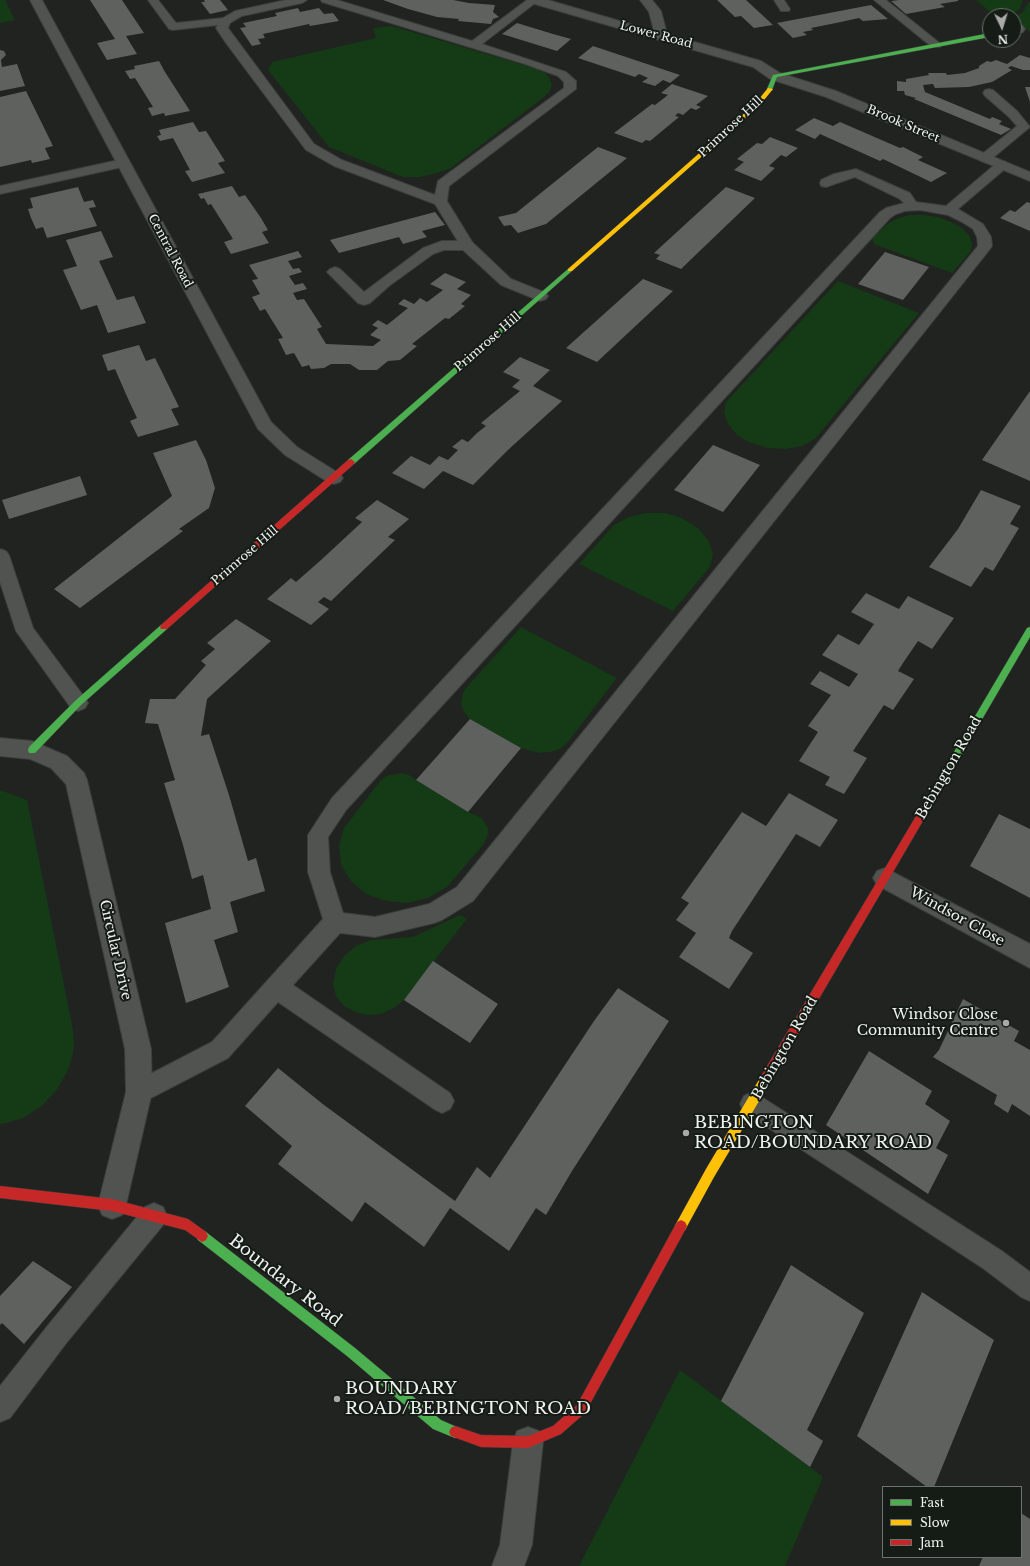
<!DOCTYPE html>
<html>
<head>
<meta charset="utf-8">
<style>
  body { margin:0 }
  #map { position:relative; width:1030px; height:1566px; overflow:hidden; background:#20231f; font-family:"Libre Baskerville",serif }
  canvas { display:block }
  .legend { position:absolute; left:882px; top:1486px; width:140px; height:72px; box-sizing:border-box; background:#151b15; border:1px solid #6c716c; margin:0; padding:5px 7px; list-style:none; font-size:12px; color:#eff3ef }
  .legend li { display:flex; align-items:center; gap:8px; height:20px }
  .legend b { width:20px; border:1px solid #6c716c }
  .north { position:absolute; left:982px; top:8px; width:40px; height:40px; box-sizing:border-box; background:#151b15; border:1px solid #6c716c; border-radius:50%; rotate:176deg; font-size:11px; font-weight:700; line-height:16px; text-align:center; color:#eff3ef }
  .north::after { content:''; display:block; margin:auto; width:14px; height:18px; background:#a7aaa6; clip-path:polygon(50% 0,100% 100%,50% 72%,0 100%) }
</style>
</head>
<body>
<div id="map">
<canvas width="1030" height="1566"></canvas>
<ul class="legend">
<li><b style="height:5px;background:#4caf50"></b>Fast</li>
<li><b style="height:5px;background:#ffc107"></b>Slow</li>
<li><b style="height:5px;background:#c62828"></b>Jam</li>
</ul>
<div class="north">N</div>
</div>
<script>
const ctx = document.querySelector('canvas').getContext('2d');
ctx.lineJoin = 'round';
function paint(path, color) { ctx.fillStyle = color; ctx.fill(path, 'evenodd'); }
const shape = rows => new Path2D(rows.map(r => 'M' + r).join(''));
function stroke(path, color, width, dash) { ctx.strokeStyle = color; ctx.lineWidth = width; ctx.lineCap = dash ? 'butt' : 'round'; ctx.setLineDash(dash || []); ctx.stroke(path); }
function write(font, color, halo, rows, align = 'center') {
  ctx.font = font + ' "Libre Baskerville",serif'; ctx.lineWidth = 4; ctx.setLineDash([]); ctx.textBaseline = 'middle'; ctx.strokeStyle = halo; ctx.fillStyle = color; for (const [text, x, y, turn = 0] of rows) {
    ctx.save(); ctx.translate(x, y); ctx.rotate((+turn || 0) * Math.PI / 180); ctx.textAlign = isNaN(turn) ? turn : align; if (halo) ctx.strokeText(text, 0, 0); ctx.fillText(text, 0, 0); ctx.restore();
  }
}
const green = shape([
  [0,0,5,0,15,20,0,23],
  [976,0,1022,0,1022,3,1019,10,1010,15,995,16],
  [1029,2,1030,2,1030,32,1014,20,1014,16,1022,13],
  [392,26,537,69,545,73,550,79,552,85,550,91,544,97,451,168,437,173,420,177,403,177,329,147,268,70,272,62,376,38,373,28],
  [910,215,924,215,938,217,951,222,962,228,969,235,972,243,971,251,952,273,874,244,872,238,889,223,898,218],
  [838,281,919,313,815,439,802,446,786,449,768,448,751,443,737,435,728,424,724,413,726,402],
  [646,513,665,513,682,518,698,528,708,540,713,553,710,567,673,611,579,564,614,525,629,517],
  [521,627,617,678,567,743,560,749,550,752,540,753,521,748,470,719,464,712,461,704,462,696,465,689],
  [401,773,409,775,416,780,468,812,482,818,488,828,488,834,483,845,447,887,428,898,407,903,386,901,366,894,351,881,341,865,339,846,344,828,380,781,386,776],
  [0,790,27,800,73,1030,74,1049,69,1068,58,1088,43,1105,23,1118,2,1124,0,1124],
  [460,915,467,919,404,1000,394,1008,381,1014,368,1015,355,1012,344,1006,336,996,333,984,336,969,344,956,356,946,371,940,413,937],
  [680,1370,823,1477,785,1566,579,1566]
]);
const building = shape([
  [90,0,122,0,144,33,126,36,137,54,107,60,97,43,115,39],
  [204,0,220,0,228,10,210,14,201,2,205,2],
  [383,0,453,0,469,3,495,5,493,12,499,17,493,19,491,24,458,21,459,19,437,17,408,9],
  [717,0,746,0,773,25,754,28,741,16,735,17],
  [899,0,958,0,958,1,940,4,945,7,906,14,891,1],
  [871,5,888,19,863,21,859,18,836,23,811,28,813,30,803,32,807,35,793,38,777,23],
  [298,8,300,12,319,8,324,14,333,13,339,21,310,26,309,24,263,34,265,38,258,39,261,44,252,46,240,28,246,27,243,23,277,16,275,13],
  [517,23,553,34,571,39,557,51,502,34],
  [593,46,680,75,670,83,663,80,655,86,642,82,648,78,639,74,635,77,578,58],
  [0,50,4,51,6,55,1,60,2,67,17,64,25,86,0,91],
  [1020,55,1030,58,1030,70,1023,70,1011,66,1008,68,1012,70,992,82,969,87,935,88,933,84,923,85,925,92,990,119,992,117,1002,121,999,124,1011,129,1001,135,914,99,916,98,905,95,904,91,897,91,897,81,906,82,906,79,929,75,928,73,946,73,947,75,965,73,979,68,979,66,987,61,991,62,996,60,1007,64],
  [159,61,165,72,190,111,165,116,164,113,152,116,148,108,153,107,135,78,130,79,125,71,135,69,134,66],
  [672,84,708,96,696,105,701,107,696,110,691,108,683,115,678,113,675,116,679,117,650,141,646,140,642,143,614,133,652,104,655,105,668,95,661,93],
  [1025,87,1030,87,1030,102],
  [26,91,53,146,45,148,50,159,32,163,31,160,0,167,0,97],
  [814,118,833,126,840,122,900,148,903,147,923,157,918,160,947,173,931,182,883,159,880,161,820,134,815,139,795,130],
  [193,122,199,132,206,131,225,161,218,163,225,173,192,182,185,171,190,170,173,138,160,141,157,136,161,135,159,130],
  [770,137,798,148,786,157,781,155,769,166,775,168,761,181,734,170,744,162,737,159,757,143,762,144],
  [598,147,627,158,546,224,518,233,511,225,504,226,498,217,516,213],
  [232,186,239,197,245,195,261,218,268,230,262,232,269,243,231,254,224,242,233,239,211,204,208,205,204,198,201,199,198,194],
  [78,187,84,202,93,200,96,207,89,208,97,226,47,238,43,227,36,229,31,218,28,209,33,208,30,198],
  [726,187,755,198,681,269,656,259,660,255,654,253],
  [1027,202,1030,203,1030,231,1000,218,1010,210,1015,212],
  [435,212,445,225,422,231,427,237,403,244,399,237,339,253,330,240],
  [101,231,113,257,99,261,117,300,134,296,146,323,108,333,97,305,81,310,63,270,77,266,66,240],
  [298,251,302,257,288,261,293,269,299,268,302,272,289,276,295,285,303,283,307,289,293,293,297,300,304,299,322,327,317,329,326,344,373,346,381,340,370,335,378,328,372,325,378,320,387,325,408,308,398,304,404,299,414,304,420,298,427,302,443,290,430,284,445,273,466,282,457,289,471,295,461,304,465,306,449,319,445,318,412,344,417,346,400,360,388,361,377,370,359,370,350,364,331,364,324,368,311,369,309,365,302,367,294,353,286,355,278,339,283,338,265,309,260,311,252,297,260,294,252,280,258,279,249,265],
  [885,252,929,267,903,300,858,284],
  [643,279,673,291,597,362,566,348],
  [139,345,146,361,155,358,162,372,179,407,171,409,179,425,138,437,130,421,137,418,129,401,115,369,108,371,102,355],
  [520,357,550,370,533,386,562,401,509,449,473,485,443,471,424,489,392,473,411,456,430,465,439,456,448,460,458,450,452,447,462,439,468,442,477,433,486,426,481,423,520,391,512,387,520,380,503,372],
  [1030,391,1030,481,982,460],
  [196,440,206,460,215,488,209,508,179,529,183,531,159,549,80,608,54,589,172,496,153,453],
  [713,445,760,465,723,512,674,490],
  [80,476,87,495,9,519,2,500],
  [981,490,1021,506,1010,524,1019,528,993,571,985,567,971,587,929,567,958,529],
  [377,500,409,519,388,537,395,540,331,601,324,597,318,602,329,609,311,625,267,599,291,578,296,582,321,560,362,522,355,518],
  [866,593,899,609,908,596,954,618,932,649,918,641,903,663,898,671,914,679,893,710,884,705,853,751,867,758,844,794,825,785,830,777,799,761,818,732,808,726,831,695,810,684,820,671,849,687,858,674,822,655,838,634,859,645,867,634,874,624,851,612],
  [236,619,271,641,207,699,201,736,209,734,229,795,248,861,256,858,265,891,230,902,238,932,214,940,229,987,186,1003,165,923,211,909,203,875,192,879,183,845,164,783,175,780,158,724,145,723,150,699,175,699,206,665,201,661,215,649,207,643],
  [470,719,521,748,468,812,416,780],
  [789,793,838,820,820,847,796,834,732,931,729,938,753,953,729,989,679,957,696,933,676,920,689,903,681,898,742,812,766,826],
  [999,814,1030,829,1030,898,970,866],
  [433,961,498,1004,470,1043,404,1000],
  [618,988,669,1021,572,1171,546,1215,536,1208,509,1251,450,1208,424,1247,365,1202,352,1222,278,1164,292,1146,245,1106,278,1068,324,1105,455,1201,477,1167,490,1178,594,1021],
  [963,999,1019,1031,1014,1041,1030,1050,1030,1116,1012,1104,1008,1113,994,1104,997,1095,933,1057,939,1050],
  [869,1051,932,1091,925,1104,950,1121,936,1148,948,1155,928,1194,826,1125],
  [33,1261,72,1287,24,1344,2,1323,0,1325,0,1296],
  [791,1265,864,1313,807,1430,823,1441,810,1467,721,1401],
  [922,1292,994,1340,934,1487,927,1487,857,1436],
  [1021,1513,1030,1519,1030,1566,979,1566,983,1557,1021,1557]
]);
const lane = shape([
  [148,0,158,0,176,23,223,18,235,11,286,0,307,0,302,3,242,16,230,23,228,28,314,144,342,160,435,195,438,181,564,88,564,82,558,76,525,64,322,2,321,0,337,0,472,41,527,0,539,0,482,44,566,72,576,81,576,89,449,186,447,201,474,245,472,248,467,249,462,248,435,204,334,166,306,150,226,43,216,28,218,25,173,30,169,29,148,0],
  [774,0,784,0,790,9,789,11,781,11,774,0],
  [874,0,886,0,942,45,940,47,932,47,874,0],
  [989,89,993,90,1017,111,1030,127,989,161,985,162,981,161,979,158,981,155,1017,126,1009,117,985,96,983,93,985,90,989,89],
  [123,159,127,160,129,163,127,166,0,194,0,186,123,159],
  [1002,161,1006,162,1008,165,1006,168,958,209,983,224,991,237,992,246,990,249,473,901,442,920,434,923,375,937,340,933,293,985,450,1093,454,1101,450,1109,442,1113,434,1109,278,1002,228,1058,147,1100,139,1104,131,1100,127,1092,131,1084,212,1042,323,919,308,872,308,835,332,798,880,212,886,208,904,203,900,199,855,177,826,187,821,186,820,183,821,180,834,174,856,169,910,193,916,202,946,206,998,162,1002,161],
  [920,210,948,215,962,222,973,229,977,237,978,246,457,887,429,904,375,917,343,913,330,872,328,837,346,810,890,218,896,214,905,211,920,210],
  [0,549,6,551,9,555,33,628,85,698,88,703,85,708,78,711,71,708,16,631,0,582,0,549],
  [752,1092,760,1096,1002,1251,1030,1272,1030,1301,1021,1297,984,1269,744,1112,740,1104,744,1096,752,1092],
  [154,1203,163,1207,167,1216,163,1225,67,1342,10,1418,0,1422,0,1386,49,1324,145,1207,154,1203]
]);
const street = shape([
  [30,0,42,0,271,422,297,447,340,474,343,478,340,482,334,484,328,482,285,455,258,429,30,0],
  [529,0,548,0,654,31,649,12,640,0,652,0,661,11,667,34,761,61,780,73,836,91,1030,172,1030,181,826,97,770,79,753,67,531,3,529,0],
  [1019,25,1023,26,1025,29,1023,32,1014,34,1014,26,1019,25],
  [442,241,467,241,472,242,511,279,546,293,548,296,546,299,540,301,501,285,463,250,444,250,433,254,389,286,370,303,364,305,358,303,327,272,330,269,335,267,340,269,364,292,423,248,442,241],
  [0,738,32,741,67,756,84,773,87,780,151,1049,152,1092,126,1205,122,1215,112,1219,102,1215,98,1205,126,1092,125,1049,66,784,51,768,30,759,0,756,0,738],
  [885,868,1030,944,1030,968,877,885,873,878,877,871,885,868],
  [528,1427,539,1431,543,1442,532,1545,524,1566,492,1566,500,1545,513,1442,517,1431,528,1427]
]);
const fast = shape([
  [990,33,990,37,777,77,772,90,767,89,773,75,990,33],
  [568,269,573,270,354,464,348,464,348,460,568,269],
  [164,624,168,627,167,629,81,705,35,753,29,753,28,750,29,747,75,701,161,625,164,624],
  [1030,627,1030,637,931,807,928,808,925,807,923,804,925,801,1027,628,1030,627],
  [202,1230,206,1232,355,1348,441,1420,459,1428,461,1432,459,1436,455,1438,433,1429,347,1356,198,1240,196,1236,198,1232,202,1230]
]);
const slow = shape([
  [768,88,773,89,759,106,572,271,568,271,568,269,755,104,768,88],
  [764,1077,768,1078,769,1082,768,1086,714,1177,685,1230,681,1232,677,1230,675,1226,677,1222,706,1169,760,1078,764,1077]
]);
const jam = shape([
  [351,459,355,462,354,464,167,629,161,629,160,627,161,625,348,460,351,459],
  [928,800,931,801,933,804,931,807,768,1086,764,1087,760,1086,759,1082,760,1078,925,801,928,800],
  [0,1186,112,1199,188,1219,206,1232,208,1236,206,1240,202,1242,185,1230,112,1211,0,1198,0,1186],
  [681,1220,685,1222,687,1226,685,1230,585,1413,561,1434,528,1448,481,1447,451,1436,449,1432,451,1428,455,1426,481,1435,528,1436,553,1426,577,1405,677,1222,681,1220]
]);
const markers = [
  [1006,1023,4,"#a7aaa6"],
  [686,1133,4,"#a7aaa6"],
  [337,1399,4,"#a7aaa6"]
];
const farStreetnames = [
  ["Lower Road",656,35,15],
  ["Brook Street",903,124,23],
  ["Primrose Hill",731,127,-43],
  ["Central Road",170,251,62],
  ["Primrose Hill",488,342,-41],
  ["Primrose Hill",245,556,-41]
];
const streetNames = [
  ["Bebington Road",949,768,-60],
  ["Windsor Close",957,917,29],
  ["Circular Drive",115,950,77],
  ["Bebington Road",785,1048,-60]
];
const poiNames = [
  ["Windsor Close",998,1015],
  ["Community Centre",998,1031]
];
const nearPoinames = [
  ["BEBINGTON",694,1123],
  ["ROAD/BOUNDARY ROAD",694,1143],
  ["BOUNDARY",345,1389],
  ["ROAD/BEBINGTON ROAD",345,1409]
];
const nearStreetnames = [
  ["Boundary Road",285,1281,38]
];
paint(green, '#153a16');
paint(building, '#5e615e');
stroke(lane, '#3b3e3b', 2);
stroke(street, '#3b3e3b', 2);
stroke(fast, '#3b3e3b', 1);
stroke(slow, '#3b3e3b', 1);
stroke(jam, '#3b3e3b', 1);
paint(lane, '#515350');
paint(street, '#515350');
paint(fast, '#4caf50');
paint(slow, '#ffc107');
paint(jam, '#c62828');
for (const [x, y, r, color] of markers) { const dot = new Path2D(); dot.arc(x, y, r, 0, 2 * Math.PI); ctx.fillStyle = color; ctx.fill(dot); stroke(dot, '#151b15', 1.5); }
write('12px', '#eff3ef', '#151b15', farStreetnames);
write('14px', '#eff3ef', '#151b15', streetNames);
write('14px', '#eff3ef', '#151b15', poiNames, 'right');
write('17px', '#eff3ef', '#151b15', nearPoinames, 'left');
write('17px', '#eff3ef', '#151b15', nearStreetnames);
</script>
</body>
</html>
